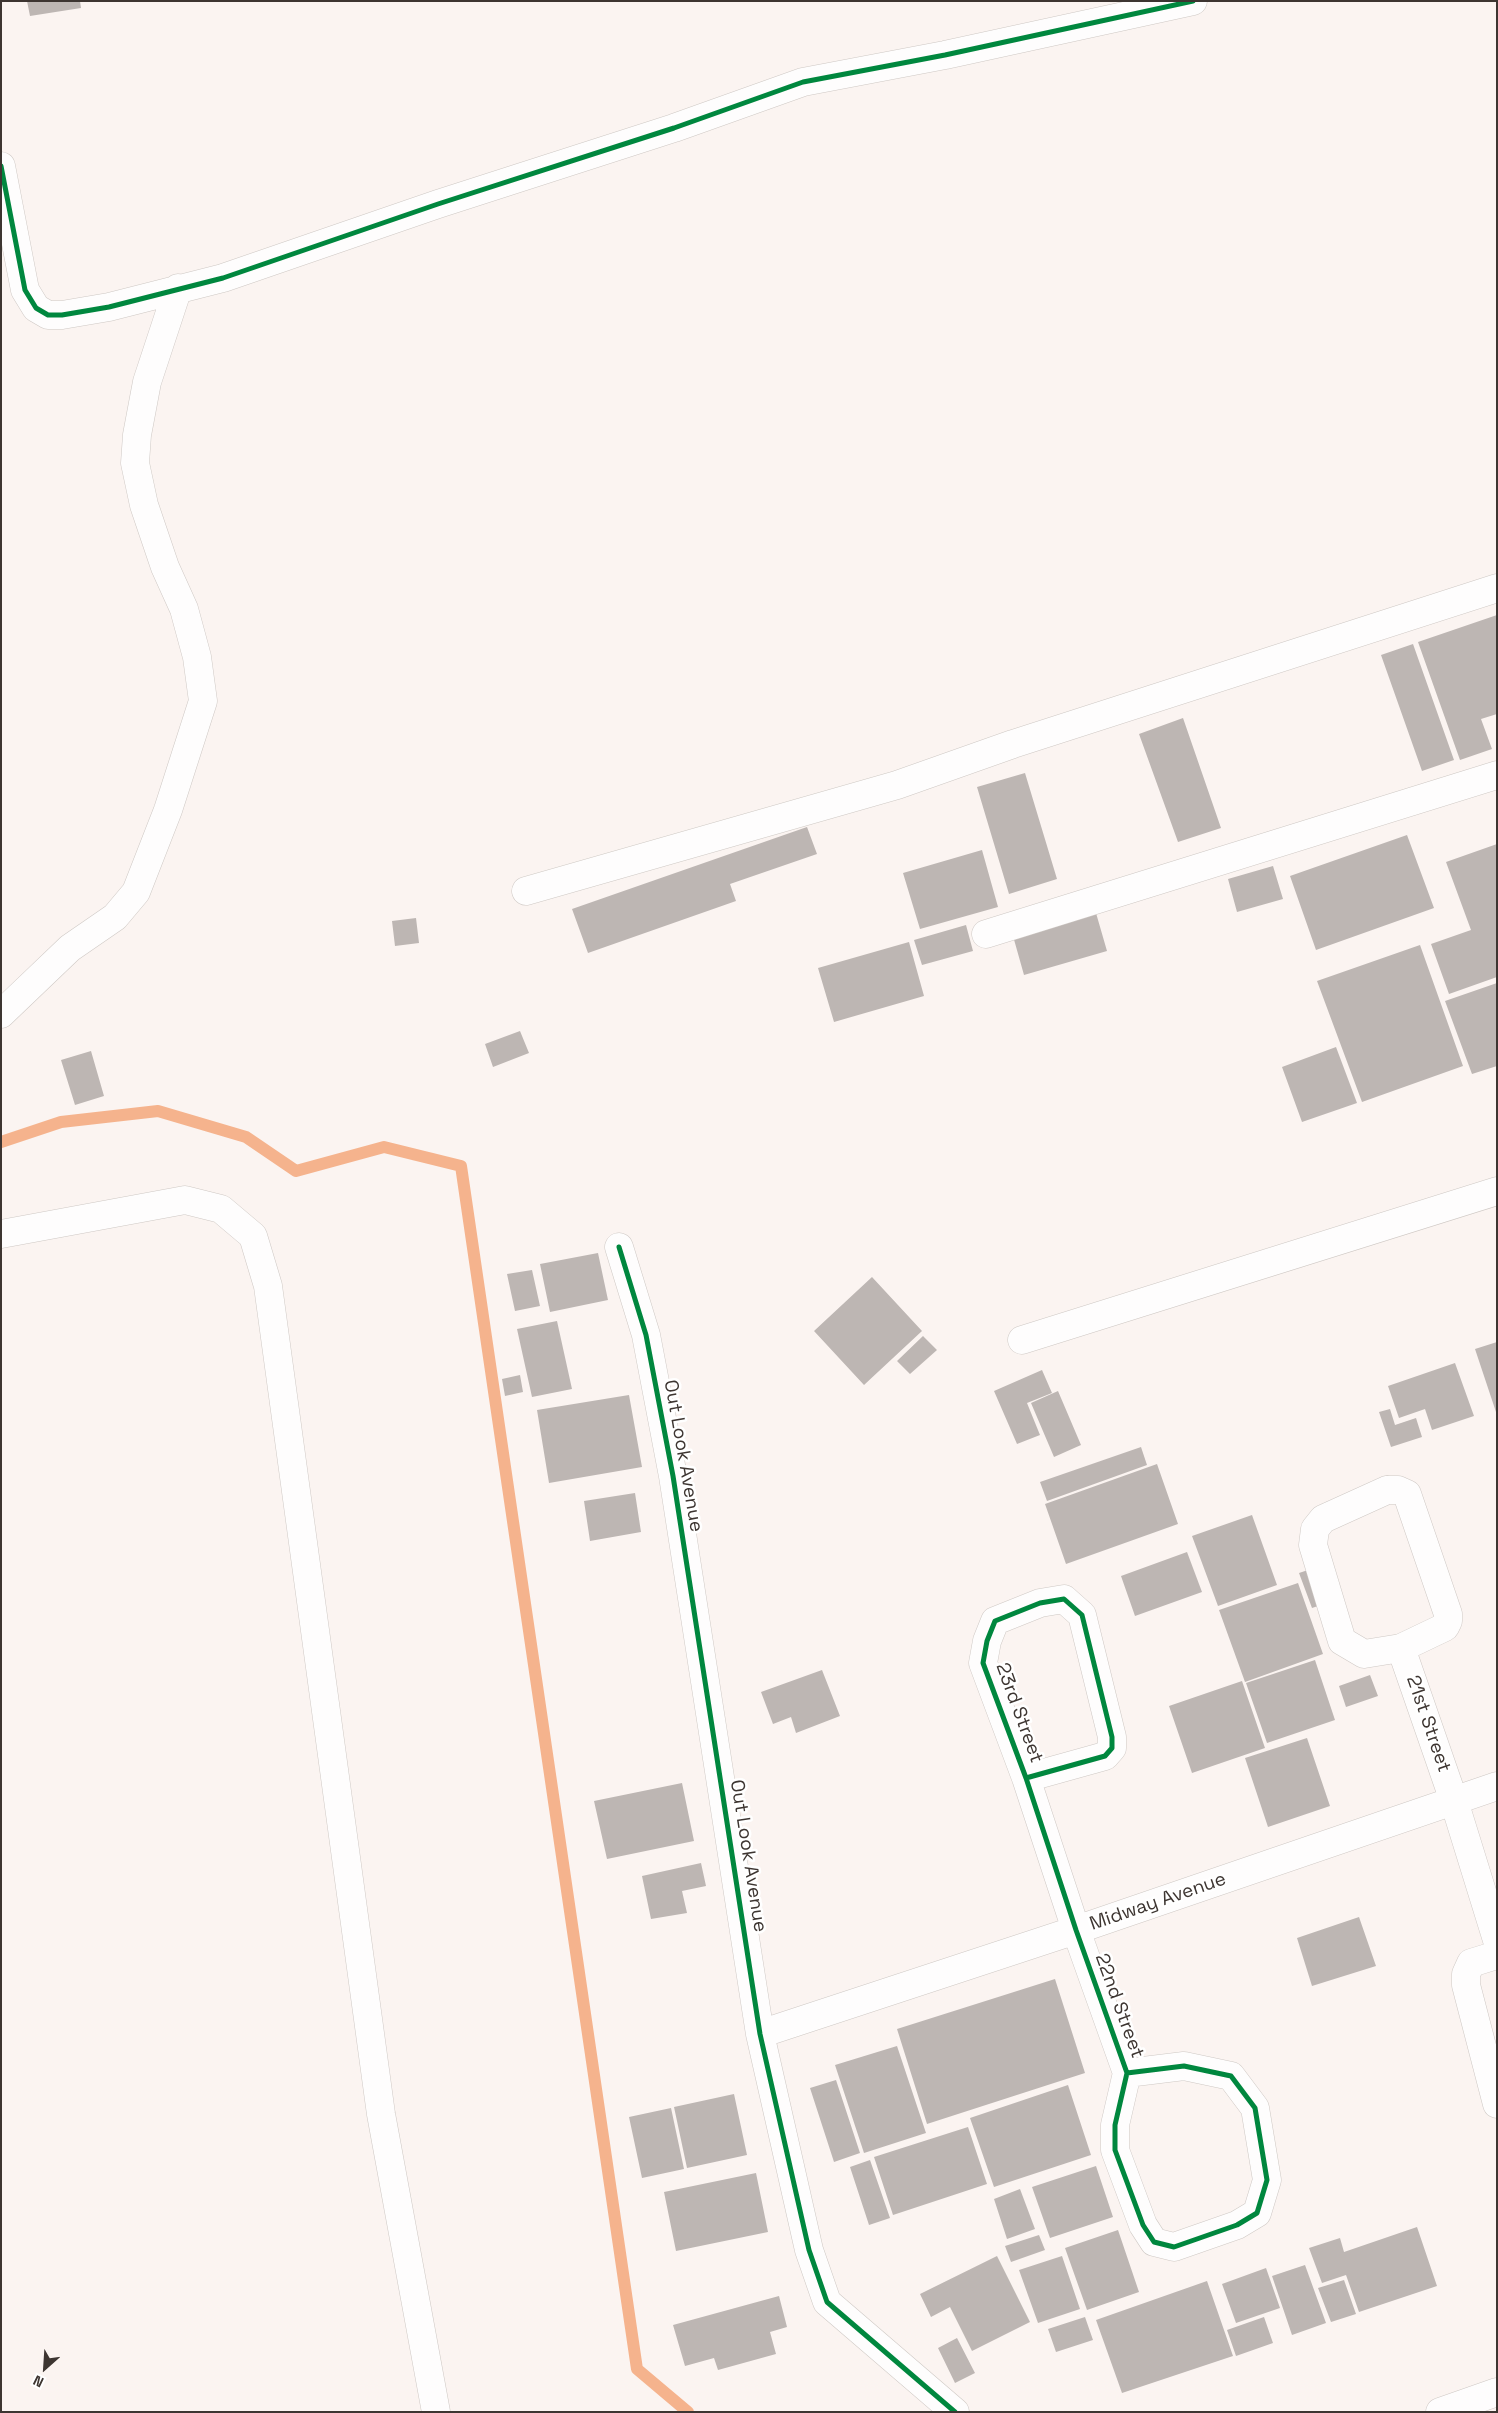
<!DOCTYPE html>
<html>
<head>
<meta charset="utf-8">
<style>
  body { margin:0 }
  #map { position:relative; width:1498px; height:2413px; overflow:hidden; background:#fbf4f1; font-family:"Space Grotesk",sans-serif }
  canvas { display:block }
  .frame { position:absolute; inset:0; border:2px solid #3d3531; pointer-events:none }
  .north { position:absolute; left:20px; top:2343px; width:50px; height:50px; -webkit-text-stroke:4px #fff; paint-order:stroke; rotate:206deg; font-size:14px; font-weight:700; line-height:20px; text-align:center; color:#3d3531 }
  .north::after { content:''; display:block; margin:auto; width:18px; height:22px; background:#3d3531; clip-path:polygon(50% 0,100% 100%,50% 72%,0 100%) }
</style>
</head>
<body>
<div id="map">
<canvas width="1498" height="2413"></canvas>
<div class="frame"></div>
<div class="north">N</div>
</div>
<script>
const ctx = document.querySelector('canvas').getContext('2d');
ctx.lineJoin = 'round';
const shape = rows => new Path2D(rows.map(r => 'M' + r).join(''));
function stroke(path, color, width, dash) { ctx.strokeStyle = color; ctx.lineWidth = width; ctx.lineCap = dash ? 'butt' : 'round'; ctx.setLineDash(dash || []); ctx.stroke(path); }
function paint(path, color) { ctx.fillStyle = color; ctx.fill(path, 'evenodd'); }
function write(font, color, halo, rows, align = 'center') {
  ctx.font = font + ' "Space Grotesk",sans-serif'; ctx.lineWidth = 5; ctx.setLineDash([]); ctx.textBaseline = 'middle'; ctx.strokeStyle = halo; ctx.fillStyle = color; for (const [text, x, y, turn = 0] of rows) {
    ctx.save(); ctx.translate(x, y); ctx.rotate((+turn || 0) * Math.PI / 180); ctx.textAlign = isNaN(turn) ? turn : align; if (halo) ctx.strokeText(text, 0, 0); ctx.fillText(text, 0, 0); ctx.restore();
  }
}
const stream = shape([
  [1,1142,61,1122,158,1111,246,1137,296,1171,384,1147,461,1166,637,2369,688,2412]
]);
const building = shape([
  [27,1,80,1,81,8,30,16],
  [1497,615,1497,714,1481,719,1492,749,1460,760,1418,642],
  [1413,644,1454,760,1422,771,1381,655],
  [1183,718,1221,828,1178,842,1139,734],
  [1025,773,1057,879,1009,894,977,787],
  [807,827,817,854,730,884,736,901,588,953,572,909],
  [1407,835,1434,908,1316,950,1290,876],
  [1497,844,1497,977,1449,994,1431,944,1471,930,1446,862],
  [982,850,998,907,920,929,903,873],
  [1273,866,1283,899,1237,912,1228,879],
  [1096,913,1107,951,1024,975,1013,936],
  [416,918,419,943,395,946,392,921],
  [966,925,973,951,922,965,914,940],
  [909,942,924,996,834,1022,818,968],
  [1420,945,1463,1066,1362,1102,1317,981],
  [1497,983,1497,1066,1472,1074,1445,1001],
  [520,1031,529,1053,493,1067,485,1044],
  [1336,1047,1357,1103,1302,1122,1282,1067],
  [91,1051,104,1096,75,1105,61,1060],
  [598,1253,608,1300,550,1312,540,1264],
  [532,1270,540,1306,515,1311,507,1274],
  [872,1277,922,1331,864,1385,814,1331],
  [557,1321,572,1389,532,1397,517,1329],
  [923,1336,937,1350,910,1374,897,1361],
  [1497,1342,1497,1412,1496,1412,1475,1349],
  [1455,1363,1474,1416,1432,1430,1425,1409,1399,1418,1388,1386],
  [1042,1370,1052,1393,1027,1403,1040,1435,1017,1444,994,1391],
  [520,1375,523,1392,505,1396,502,1379],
  [1058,1391,1081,1445,1054,1457,1031,1403],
  [629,1395,642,1467,549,1483,537,1410],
  [1390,1409,1395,1425,1416,1418,1422,1437,1391,1447,1379,1412],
  [1141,1447,1147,1465,1047,1501,1040,1482],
  [1157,1464,1178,1524,1066,1564,1045,1504],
  [635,1493,641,1532,590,1541,584,1501],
  [1252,1515,1277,1585,1218,1606,1192,1536],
  [1187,1552,1202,1592,1135,1616,1121,1576],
  [1314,1568,1327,1603,1312,1608,1299,1573],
  [1298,1583,1323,1654,1245,1682,1219,1610],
  [1315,1660,1335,1720,1267,1743,1246,1683],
  [822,1670,840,1716,796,1733,791,1717,773,1724,761,1692],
  [1370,1675,1378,1696,1346,1707,1339,1686],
  [1242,1681,1265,1748,1192,1773,1169,1706],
  [1307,1738,1330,1806,1268,1827,1245,1758],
  [682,1783,694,1841,607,1859,594,1801],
  [701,1863,706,1886,682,1891,687,1913,651,1919,642,1876],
  [1359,1917,1376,1966,1312,1986,1297,1938],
  [1055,1979,1085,2073,927,2124,897,2029],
  [897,2046,926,2133,864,2153,835,2065],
  [836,2080,860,2153,834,2162,810,2088],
  [1068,2085,1091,2155,994,2187,970,2118],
  [734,2094,747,2155,687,2168,674,2107],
  [671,2108,684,2169,642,2178,629,2117],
  [968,2127,987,2184,893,2215,874,2157],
  [870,2160,890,2218,869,2225,850,2167],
  [1096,2166,1113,2217,1050,2238,1032,2187],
  [756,2173,768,2232,676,2251,664,2192],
  [1020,2189,1035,2229,1007,2239,994,2199],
  [1417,2227,1437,2286,1359,2312,1346,2275,1322,2283,1309,2248,1340,2238,1344,2252],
  [1118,2230,1139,2292,1087,2310,1065,2248],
  [1039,2235,1045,2250,1011,2262,1005,2246],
  [997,2256,1030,2322,972,2351,950,2307,931,2317,920,2294],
  [1062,2256,1080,2309,1038,2323,1019,2270],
  [1305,2265,1326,2323,1292,2335,1272,2276],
  [1266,2268,1280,2308,1236,2323,1222,2284],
  [1344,2280,1356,2314,1331,2322,1318,2288],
  [1207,2281,1233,2356,1122,2393,1096,2320],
  [779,2296,787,2327,770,2332,776,2354,718,2370,714,2358,685,2366,673,2325],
  [1085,2317,1093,2340,1056,2352,1048,2329],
  [1264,2317,1273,2343,1236,2356,1227,2330],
  [957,2338,975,2373,955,2383,938,2348]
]);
const minor = shape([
  [1,166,25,290,36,308,48,315,62,315,109,307,223,278,438,204,674,128,803,82,945,55,1193,1],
  [526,891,897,785,1013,744,1497,588],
  [986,934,1497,775],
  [1,1014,70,948,115,917,136,892,168,810,203,701,197,657,184,609,165,567,144,505,135,463,137,435,147,382,178,288],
  [1,1234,185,1200,221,1209,253,1236,268,1286,381,2114,436,2412],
  [619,1247,646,1335,673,1476,760,2034,809,2250,827,2302,955,2412],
  [1022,1340,1497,1191],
  [1387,1490,1398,1490,1407,1494,1448,1614,1448,1621,1445,1627,1401,1648,1364,1654,1342,1641,1313,1545,1315,1529,1323,1519,1387,1490],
  [1401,1648,1454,1801,1497,1940],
  [1026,1778,1105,1756,1112,1748,1112,1737,1082,1615,1064,1599,1040,1603,995,1621,987,1641,983,1663,1026,1778,1076,1930,1127,2073,1115,2125,1115,2150,1143,2225,1154,2242,1174,2247,1237,2225,1257,2213,1267,2180,1255,2108,1231,2076,1184,2066,1127,2073],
  [1497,1955,1471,1963,1466,1974,1466,1985,1497,2104],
  [760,2034,1076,1930,1497,1786],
  [1440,2412,1497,2392]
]);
const cycleway = shape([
  [1,166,25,290,36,308,48,315,62,315,109,307,223,278,438,204,674,128,803,82,945,55,1193,1],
  [619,1247,646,1335,673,1476,760,2034,809,2250,827,2302,955,2412],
  [1026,1778,1105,1756,1112,1748,1112,1737,1082,1615,1064,1599,1040,1603,995,1621,987,1641,983,1663,1026,1778,1076,1930,1127,2073,1115,2125,1115,2150,1143,2225,1154,2242,1174,2247,1237,2225,1257,2213,1267,2180,1255,2108,1231,2076,1184,2066,1127,2073]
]);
const streetNames = [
  ["Out Look Avenue",683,1456,80],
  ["23rd Street",1019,1713,70],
  ["21st Street",1428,1724,71],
  ["Out Look Avenue",748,1856,81],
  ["Midway Avenue",1158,1902,-19],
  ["22nd Street",1119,2006,70]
];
stroke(stream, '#f5b38d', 12);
paint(building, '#bdb6b3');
stroke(minor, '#cec8c4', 29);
stroke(minor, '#fefdfd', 28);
stroke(cycleway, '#00873e', 5);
write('19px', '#3d3531', '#fff', streetNames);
</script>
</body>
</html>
